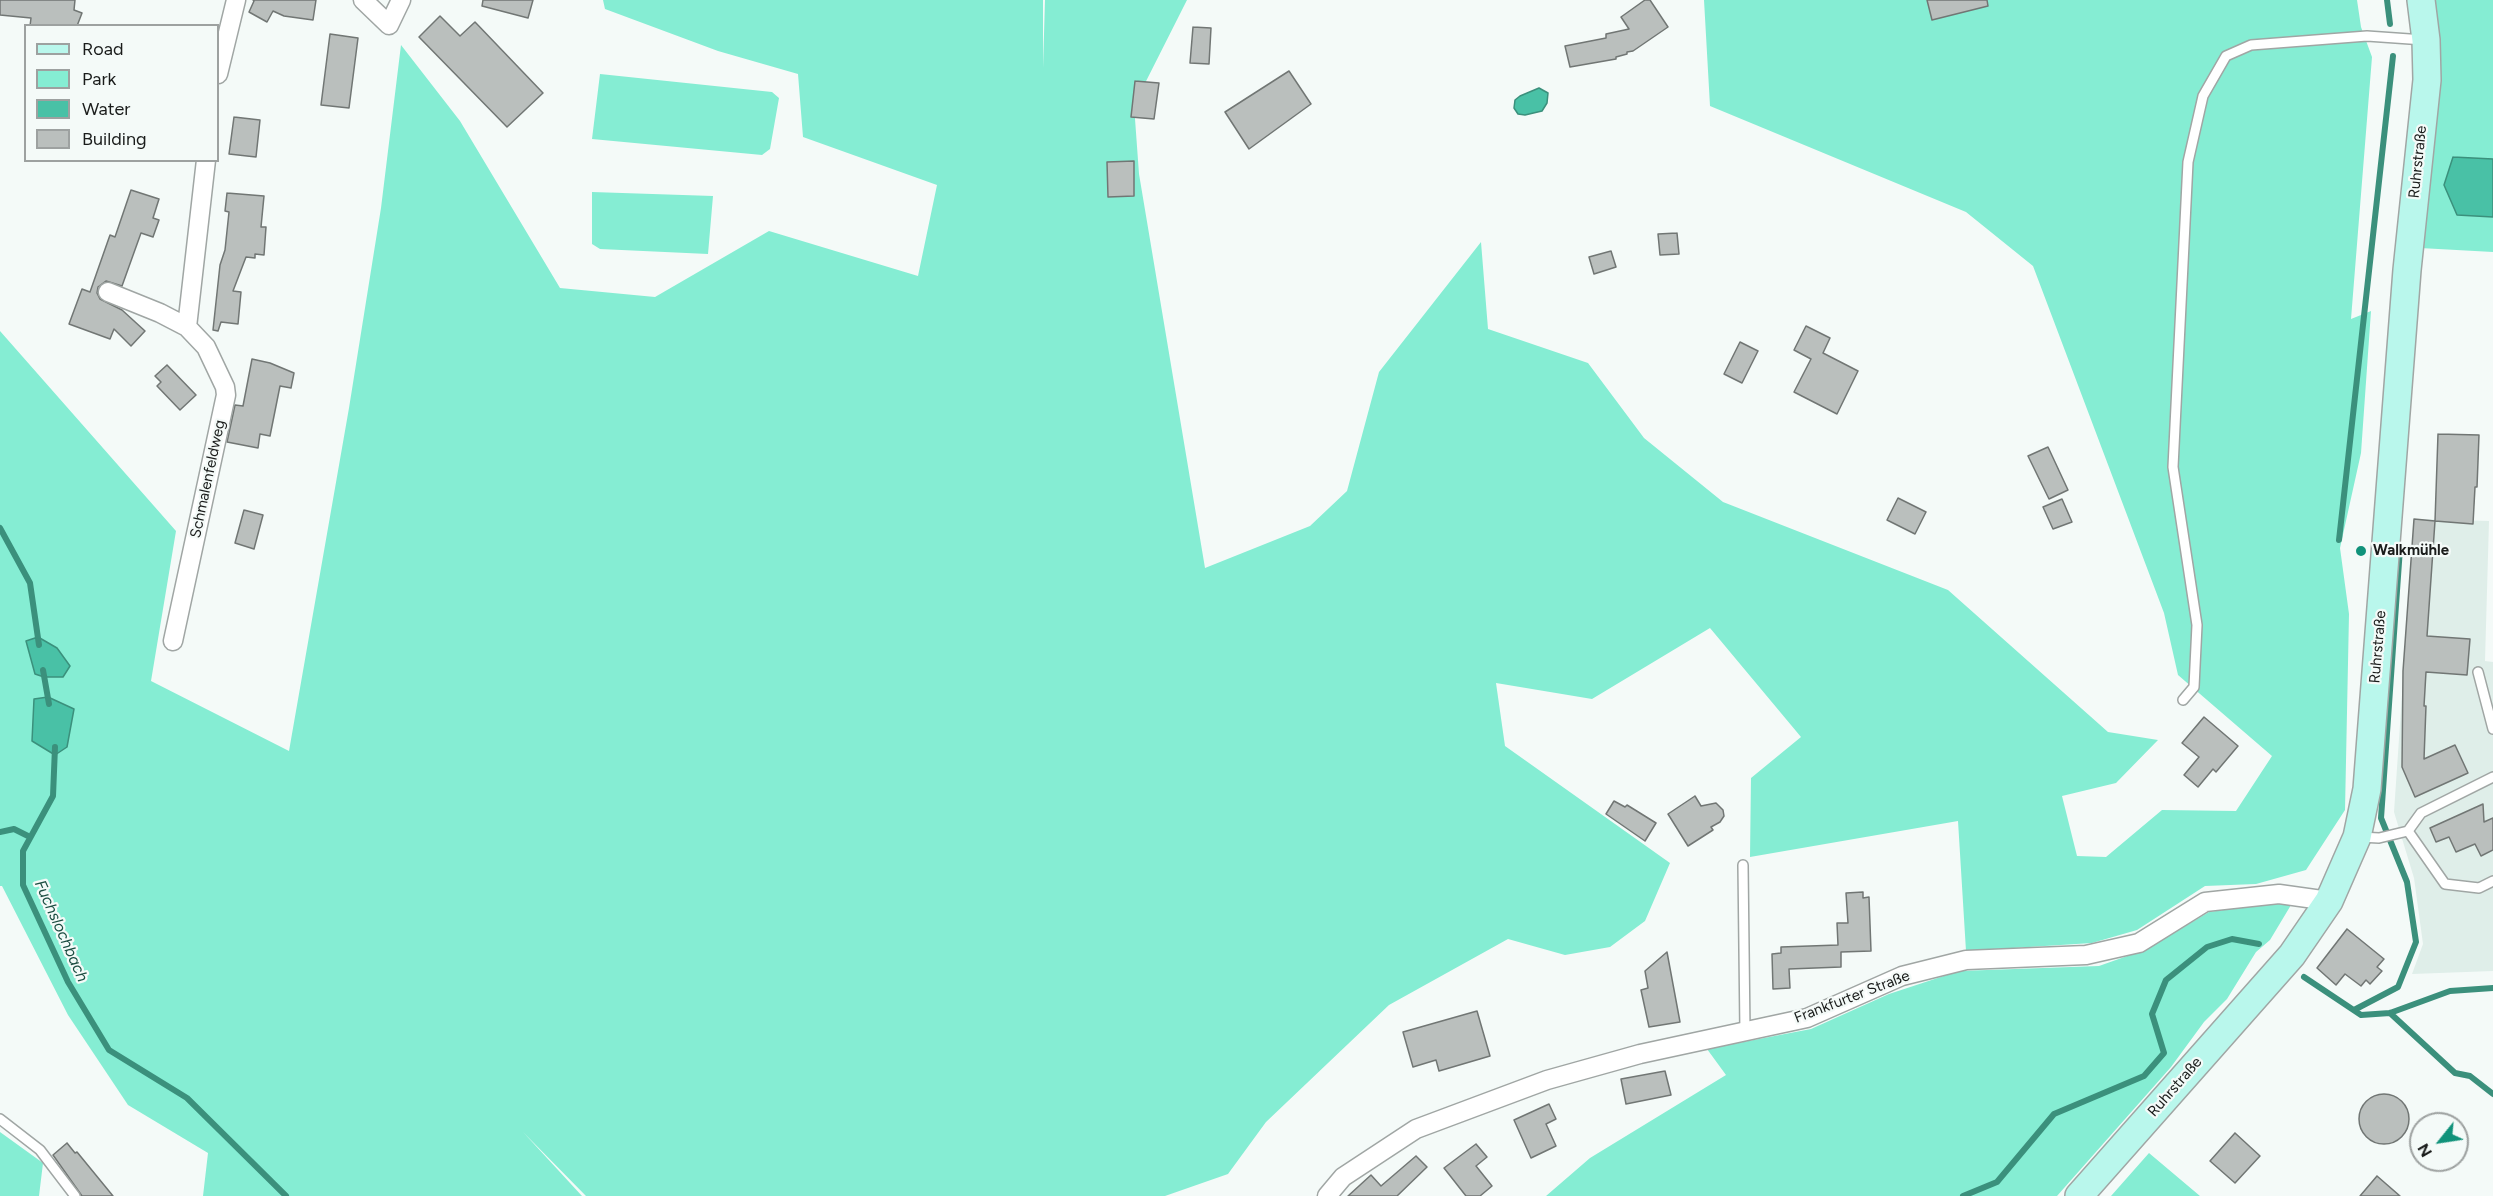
<!DOCTYPE html>
<html>
<head>
<meta charset="utf-8">
<style>
  body { margin:0 }
  #map { position:relative; width:2493px; height:1196px; overflow:hidden; background:#f4faf8; font-family:Figtree,sans-serif }
  canvas { display:block }
  .legend { position:absolute; left:24px; top:24px; width:195px; height:138px; box-sizing:border-box; background:#f4faf8; border:2px solid #9da1a0; margin:0; padding:8px 10px; list-style:none; font-size:18px; color:#1a1c1b }
  .legend li { display:flex; align-items:center; gap:12px; height:30px }
  .legend b { width:30px; border:2px solid #9da1a0 }
  .north { position:absolute; left:2409px; top:1112px; width:60px; height:60px; box-sizing:border-box; background:#f4faf8; border:2px solid #9da1a0; border-radius:50%; rotate:240deg; font-size:16px; font-weight:700; line-height:24px; text-align:center; color:#1a1c1b }
  .north::after { content:''; display:block; margin:auto; width:21px; height:27px; background:#10927a; clip-path:polygon(50% 0,100% 100%,50% 72%,0 100%) }
</style>
</head>
<body>
<div id="map">
<canvas width="2493" height="1196"></canvas>
<ul class="legend">
<li><b style="height:8px;background:#b9f7ec"></b>Road</li>
<li><b style="height:16px;background:#85edd3"></b>Park</li>
<li><b style="height:16px;background:#49c1a6"></b>Water</li>
<li><b style="height:16px;background:#babfbd"></b>Building</li>
</ul>
<div class="north">N</div>
</div>
<script>
const ctx = document.querySelector('canvas').getContext('2d');
ctx.lineJoin = 'round';
function paint(path, color) { ctx.fillStyle = color; ctx.fill(path, 'evenodd'); }
const shape = rows => new Path2D(rows.map(r => 'M' + r).join(''));
function stroke(path, color, width, dash) { ctx.strokeStyle = color; ctx.lineWidth = width; ctx.lineCap = dash ? 'butt' : 'round'; ctx.setLineDash(dash || []); ctx.stroke(path); }
function write(font, color, halo, rows, align = 'center') {
  ctx.font = font + ' Figtree,sans-serif'; ctx.lineWidth = 4.5; ctx.setLineDash([]); ctx.textBaseline = 'middle'; ctx.strokeStyle = halo; ctx.fillStyle = color; for (const [text, x, y, turn = 0] of rows) {
    ctx.save(); ctx.translate(x, y); ctx.rotate((+turn || 0) * Math.PI / 180); ctx.textAlign = isNaN(turn) ? turn : align; if (halo) ctx.strokeText(text, 0, 0); ctx.fillText(text, 0, 0); ctx.restore();
  }
}
const built = shape([
  [2414,519,2489,521,2485,661,2493,662,2493,971,2412,974,2423,944,2414,878,2394,812]
]);
const green = shape([
  [603,0,1043,0,1043,68,1045,0,1187,0,1134,105,1139,174,1205,568,1310,526,1347,491,1379,372,1481,242,1488,329,1588,363,1644,438,1723,502,1948,590,2108,732,2158,740,2116,783,2062,796,2077,856,2106,857,2162,810,2236,811,2272,756,2178,675,2164,613,2033,266,1966,212,1710,106,1704,0,2357,0,2361,27,2372,57,2351,319,2371,311,2361,453,2340,548,2349,614,2345,810,2306,870,2256,884,2205,886,2137,930,2092,943,1966,951,1958,821,1750,857,1751,778,1801,737,1710,628,1592,699,1496,683,1505,746,1670,863,1645,921,1610,947,1565,955,1508,939,1389,1005,1266,1122,1228,1174,1165,1196,586,1196,523,1132,582,1196,203,1196,208,1153,128,1105,68,1015,2,886,0,886,0,331,176,531,151,681,289,751,349,408,381,208,401,45,460,121,560,288,655,297,769,231,918,276,937,185,803,137,798,74,718,51,605,9],
  [2434,0,2493,0,2493,252,2420,248],
  [600,74,772,92,779,98,770,149,762,155,592,139],
  [592,192,713,196,708,254,600,249,592,244],
  [2294,900,2270,940,2256,952,2227,999,2204,1022,2171,1067,2057,1196,1546,1196,1590,1158,1726,1075,1707,1049,1811,1029,1889,994,1959,971,2099,966,2147,949,2209,912],
  [0,1132,43,1163,39,1196,0,1196],
  [2149,1153,2200,1196,2111,1196]
]);
const water = shape([
  [1539,88,1548,93,1547,103,1542,111,1525,115,1518,114,1514,108,1515,100,1520,96,1539,88],
  [2453,157,2493,159,2493,217,2457,215,2444,185,2453,157],
  [38,637,57,648,70,666,63,677,44,677,35,674,26,641,38,637],
  [48,697,74,709,67,747,55,755,32,741,34,699,48,697]
]);
const stream = shape([
  [2387,0,2390,24],
  [0,528,30,583,39,645],
  [2339,540,2393,56],
  [43,670,49,704],
  [55,747,53,796,23,851,23,885,68,982,109,1050,187,1098,286,1196],
  [0,832,14,829,30,837],
  [2304,977,2361,1015,2390,1013,2450,991,2493,988],
  [2354,1010,2398,987,2416,942,2407,882,2381,818,2400,548],
  [2390,1013,2455,1073,2470,1076,2493,1094],
  [1963,1196,1997,1182,2054,1114,2144,1076,2164,1053,2152,1014,2166,980,2207,947,2232,939,2259,944]
]);
const building = shape([
  [0,0,75,0,74,10,82,13,77,26,30,26,31,18,0,15,0,0],
  [253,0,316,0,313,20,284,16,273,11,267,22,249,12,254,1,253,0],
  [483,0,533,0,528,18,482,6,483,0],
  [1645,0,1650,0,1668,27,1633,51,1627,52,1627,54,1616,57,1616,59,1570,67,1565,46,1606,38,1606,34,1629,29,1621,17,1645,0],
  [1927,0,1987,0,1988,6,1932,20,1927,0],
  [440,16,460,36,475,22,543,93,507,127,419,37,440,16],
  [1193,27,1211,28,1209,64,1190,63,1193,27],
  [330,34,358,38,349,108,321,105,330,34],
  [1289,71,1311,104,1249,149,1225,112,1289,71],
  [1135,81,1159,83,1154,119,1131,117,1135,81],
  [234,117,260,120,256,157,229,154,234,117],
  [1134,161,1134,196,1108,197,1107,162,1134,161],
  [131,190,159,199,153,218,159,220,153,237,141,233,122,286,106,281,98,287,97,293,100,299,122,310,145,331,131,346,114,329,110,339,69,324,82,289,90,292,110,235,115,237,131,190],
  [227,193,264,196,261,227,266,227,264,255,255,254,255,258,246,257,233,291,241,292,238,324,221,322,218,331,213,330,220,265,225,250,229,212,225,211,227,193],
  [1677,233,1679,254,1660,255,1658,234,1677,233],
  [1611,251,1616,267,1594,274,1589,257,1611,251],
  [1806,326,1830,338,1823,353,1858,371,1837,414,1794,392,1811,359,1794,350,1806,326],
  [1740,342,1758,351,1742,383,1724,374,1740,342],
  [252,359,270,363,294,373,291,388,280,386,270,436,260,434,258,448,227,442,235,405,243,406,252,359],
  [167,365,196,395,180,410,157,386,161,382,155,376,167,365],
  [2438,434,2479,435,2477,487,2475,487,2473,524,2435,521,2438,434],
  [2048,447,2068,490,2049,499,2028,456,2048,447],
  [1898,498,1926,512,1915,534,1887,520,1898,498],
  [2062,499,2072,522,2053,529,2043,507,2062,499],
  [244,510,263,515,254,549,235,543,244,510],
  [2414,519,2435,521,2427,636,2470,639,2467,675,2426,672,2424,706,2426,706,2424,759,2455,745,2468,773,2415,797,2402,767,2403,671,2414,519],
  [2204,717,2238,746,2216,772,2213,769,2198,787,2184,775,2199,757,2182,743,2204,717],
  [1695,796,1701,806,1716,803,1723,810,1724,816,1720,822,1711,827,1713,830,1688,846,1668,814,1695,796],
  [1614,801,1625,807,1627,805,1656,823,1645,841,1606,814,1614,801],
  [2483,804,2484,822,2493,818,2493,850,2481,856,2475,844,2456,852,2449,837,2436,842,2430,828,2483,804],
  [1863,892,1863,898,1869,897,1871,951,1841,952,1841,967,1789,969,1790,988,1773,989,1772,954,1781,953,1781,947,1838,945,1837,923,1848,923,1846,893,1863,892],
  [2347,929,2384,959,2377,967,2382,971,2370,984,2366,980,2361,986,2345,974,2336,985,2317,968,2347,929],
  [1667,952,1680,1022,1649,1027,1641,990,1648,988,1645,971,1667,952],
  [1477,1011,1490,1056,1439,1071,1436,1060,1413,1067,1403,1032,1477,1011],
  [1665,1071,1671,1095,1626,1104,1621,1079,1665,1071],
  '2359 1119a25 25 0 1 1 50 0a25 25 0 1 1-50 0Z',
  [1549,1104,1556,1119,1546,1124,1556,1146,1531,1158,1514,1120,1549,1104],
  [2235,1133,2260,1156,2235,1183,2210,1161,2235,1133],
  [67,1143,75,1153,77,1152,113,1196,82,1196,53,1155,67,1143],
  [1476,1144,1487,1157,1476,1166,1492,1186,1480,1196,1466,1196,1444,1168,1476,1144],
  [1416,1156,1427,1167,1397,1196,1348,1196,1371,1175,1381,1186,1416,1156],
  [2377,1176,2400,1196,2360,1196,2377,1176]
]);
const service = shape([
  [2478,672,2493,729],
  [2183,700,2194,687,2197,625,2173,467,2188,162,2203,96,2226,56,2251,45,2367,36,2424,40],
  [2493,777,2421,813,2408,831,2445,884,2479,888,2493,881],
  [2360,837,2379,838,2408,831],
  [1743,865,1745,1032],
  [0,1119,40,1150,75,1196]
]);
const minor = shape([
  [363,0,389,25,401,0],
  [218,74,236,0],
  [108,292,160,313,187,327],
  [173,641,226,395,225,387,206,347,187,327,206,160],
  [1327,1196,1343,1177,1416,1129,1547,1080,1640,1054,1807,1018,1902,976,1966,960,2086,955,2139,943,2205,902,2279,894,2329,901]
]);
const secondary = shape([
  [2079,1196,2292,955,2329,901,2357,837,2367,789,2407,270,2427,80,2426,40,2421,0]
]);
const markers = [
  [2361,551,6,"#10927a"]
];
const streetNames = [
  ["Ruhrstraße",2418,162,-84],
  ["Schmalenfeldweg",208,479,-78],
  ["Ruhrstraße",2378,647,-85],
  ["Frankfurter Straße",1852,997,-21],
  ["Ruhrstraße",2175,1087,-49]
];
const poiNames = [
  ["Walkmühle",2373,551]
];
const waterNames = [
  ["Fuchslochbach",61,931,66]
];
paint(built, '#dfeee9');
paint(green, '#85edd3');
paint(water, '#49c1a6');
stroke(water, '#3b907c', 1.5);
stroke(stream, '#3b907c', 6);
paint(building, '#babfbd');
stroke(building, '#717674', 1.5);
stroke(service, '#a0a6a4', 12);
stroke(minor, '#a0a6a4', 21);
stroke(secondary, '#a0a6a4', 30);
stroke(service, '#fff', 9);
stroke(minor, '#fff', 18);
stroke(secondary, '#b9f7ec', 27);
for (const [x, y, r, color] of markers) { const dot = new Path2D(); dot.arc(x, y, r, 0, 2 * Math.PI); ctx.fillStyle = color; ctx.fill(dot); stroke(dot, '#f4faf8', 2); }
write('15px', '#1a1c1b', '#f4faf8', streetNames);
write('bold 15px', '#1a1c1b', '#f4faf8', poiNames, 'left');
write('italic 16px', '#1c4e42', '#f4faf8', waterNames);
</script>
</body>
</html>
